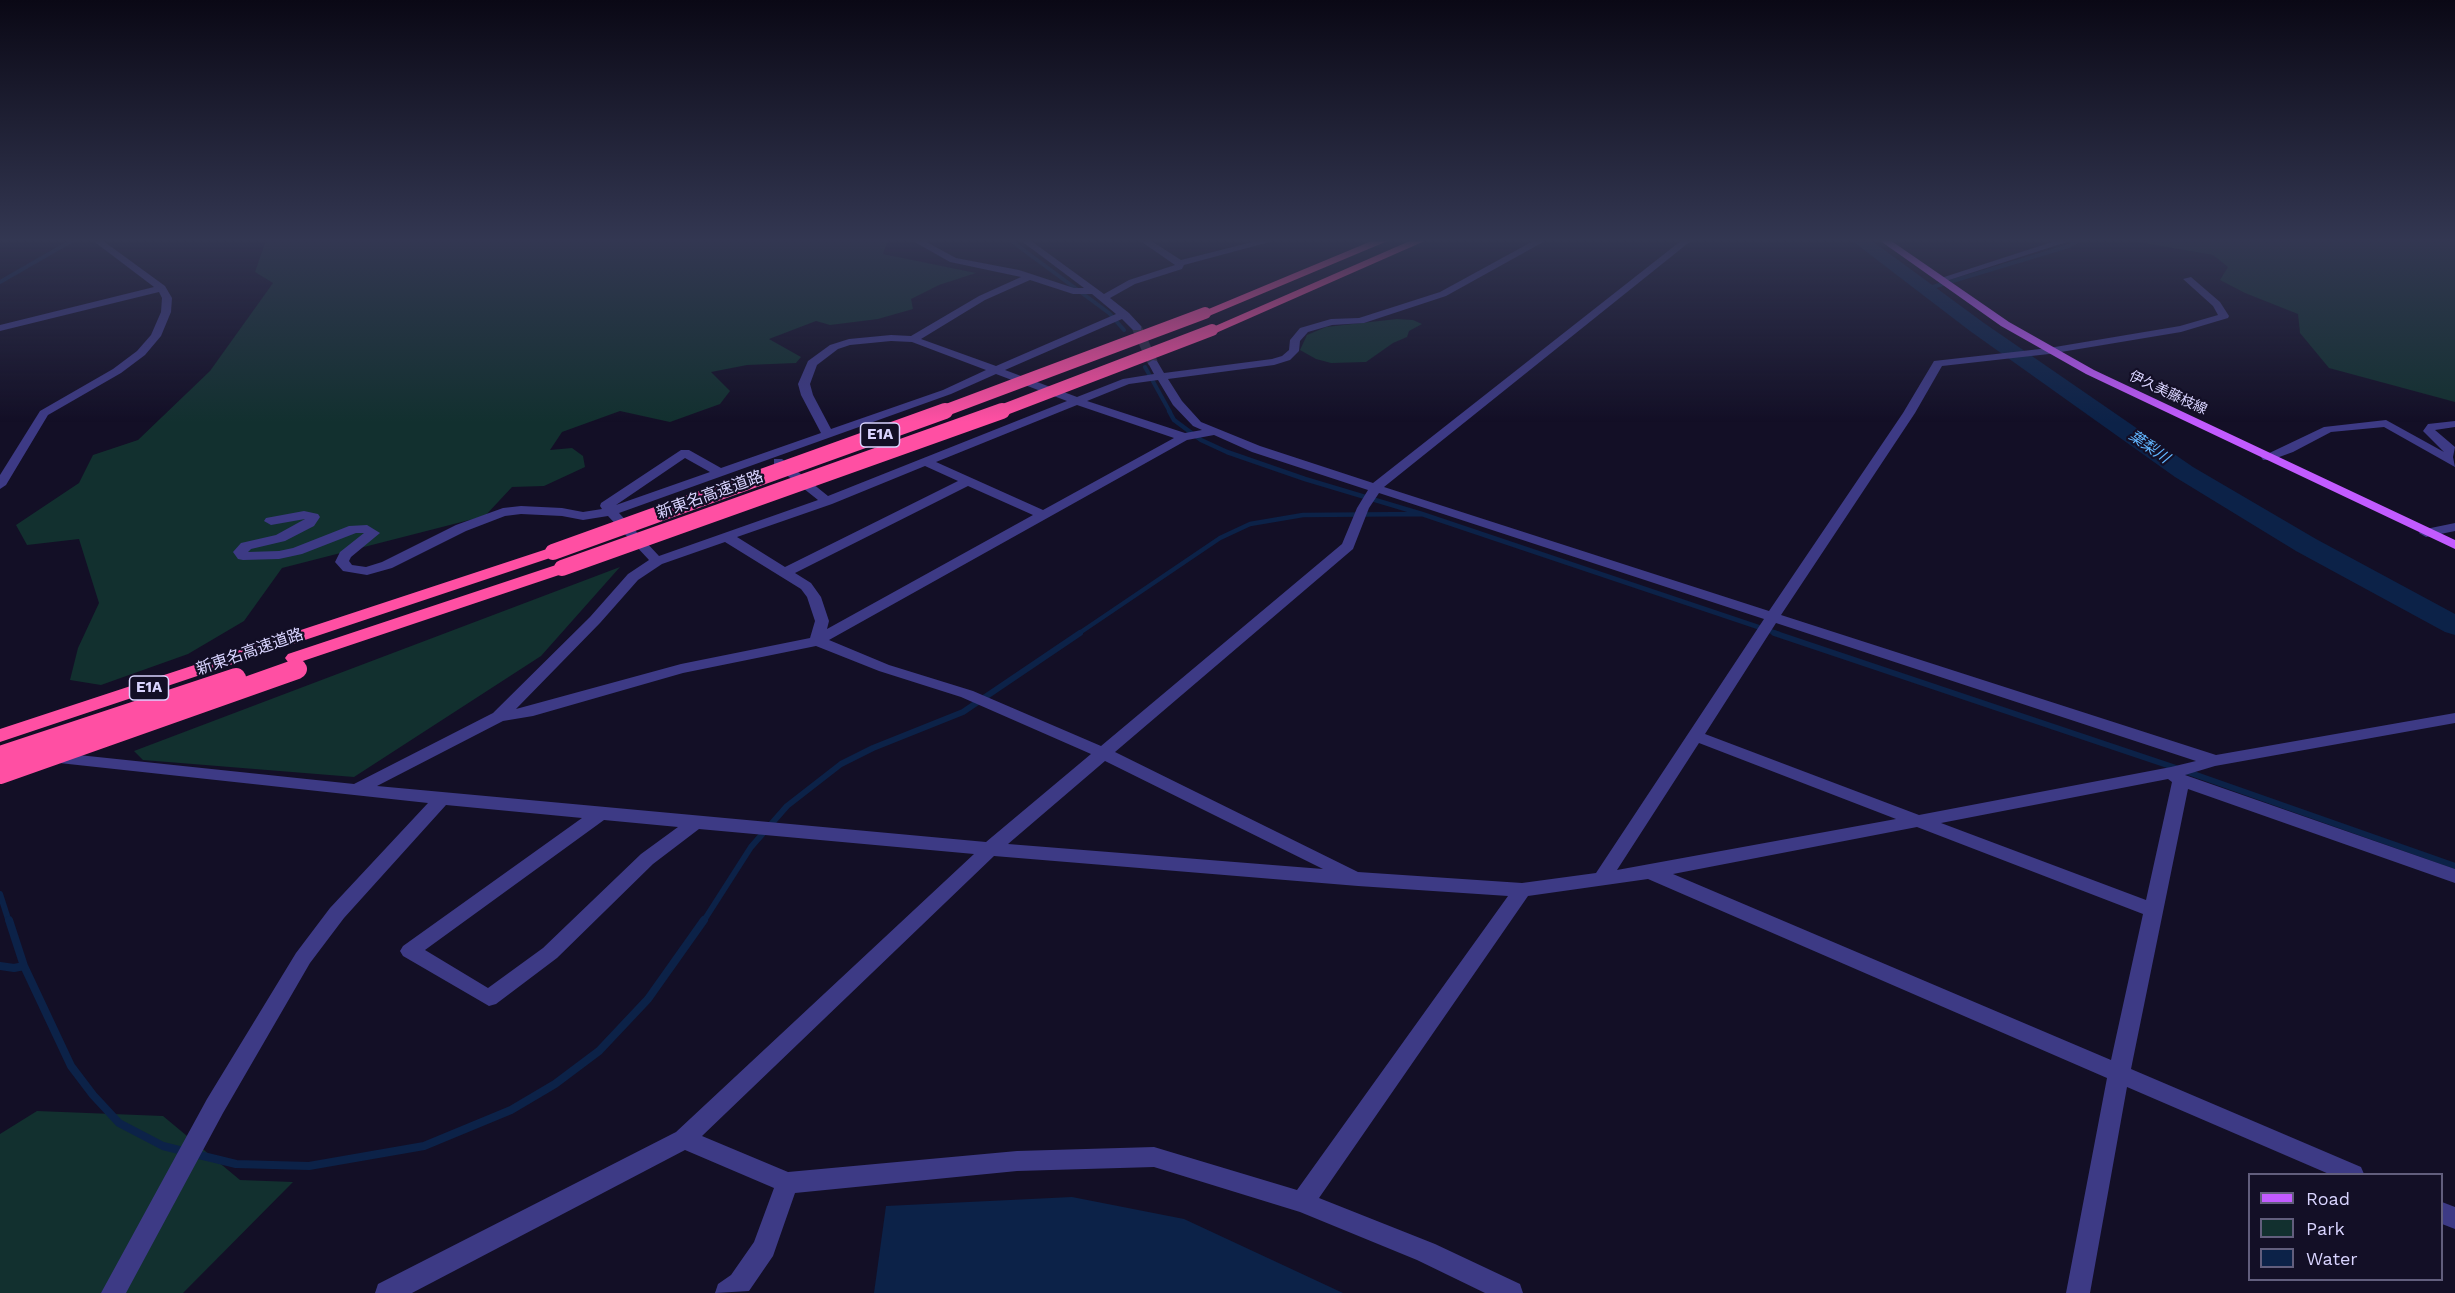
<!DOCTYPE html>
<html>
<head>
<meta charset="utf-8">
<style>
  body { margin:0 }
  #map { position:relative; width:2455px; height:1293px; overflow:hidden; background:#130f26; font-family:"Work Sans",sans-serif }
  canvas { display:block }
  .legend { position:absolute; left:2248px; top:1173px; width:195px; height:108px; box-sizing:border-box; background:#130f26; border:2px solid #625e7d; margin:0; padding:8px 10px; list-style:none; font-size:18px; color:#d9d4ff }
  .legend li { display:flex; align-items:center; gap:12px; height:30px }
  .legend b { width:30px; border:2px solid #625e7d }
</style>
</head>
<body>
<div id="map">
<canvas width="2455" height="1293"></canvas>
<ul class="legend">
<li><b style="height:8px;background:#c25bff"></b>Road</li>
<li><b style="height:16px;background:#12302f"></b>Park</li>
<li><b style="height:16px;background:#0c2248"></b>Water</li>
</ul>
</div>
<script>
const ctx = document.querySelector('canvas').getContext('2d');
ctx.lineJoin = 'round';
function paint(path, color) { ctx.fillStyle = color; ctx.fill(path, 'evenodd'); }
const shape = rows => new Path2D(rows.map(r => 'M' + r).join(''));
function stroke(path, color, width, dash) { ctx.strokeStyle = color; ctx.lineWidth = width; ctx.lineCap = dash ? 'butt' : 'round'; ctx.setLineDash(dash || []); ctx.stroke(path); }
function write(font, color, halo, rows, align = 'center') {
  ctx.font = font + ' "Work Sans","Noto Sans JP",sans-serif'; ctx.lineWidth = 4.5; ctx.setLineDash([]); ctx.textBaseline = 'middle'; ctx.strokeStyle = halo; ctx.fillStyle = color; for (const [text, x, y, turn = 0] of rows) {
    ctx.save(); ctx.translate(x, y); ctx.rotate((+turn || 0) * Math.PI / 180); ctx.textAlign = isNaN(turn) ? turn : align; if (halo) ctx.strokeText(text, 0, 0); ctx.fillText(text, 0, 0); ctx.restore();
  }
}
const green = shape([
  [266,240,888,240,883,254,976,273,939,285,911,299,913,309,878,319,830,325,816,321,769,339,801,357,796,363,747,365,711,372,730,391,720,404,670,422,620,411,562,432,550,450,572,448,583,456,585,467,544,486,512,487,485,516,282,568,244,621,188,654,101,685,70,680,78,648,99,603,79,539,27,545,16,525,79,483,93,455,138,440,210,371,273,283,255,272],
  [2127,240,2455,240,2455,402,2329,368,2300,333,2298,314,2245,293,2220,280,2228,267,2213,255],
  [1397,319,1413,320,1422,324,1409,331,1407,337,1393,343,1366,362,1331,363,1316,359,1300,350,1307,335,1326,327],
  [620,567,541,656,354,777,143,760,134,751],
  [37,1111,163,1116,240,1180,293,1182,183,1293,0,1293,0,1134]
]);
const water = shape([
  [1072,1197,1184,1219,1343,1293,874,1293,886,1206]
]);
const streamFar3 = shape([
  [1010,240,1109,313,1124,330],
  [0,282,73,240],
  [1926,289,2069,246,2080,240],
  [1145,367,1170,412]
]);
const streamFar2 = shape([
  [1169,411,1174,420,1201,440,1227,452,1305,479,1422,514,1779,634],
  [1078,634,1220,538,1250,524,1303,515,1422,514]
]);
const streamFar1 = shape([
  [1774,633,2176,768],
  [2185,771,2455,866],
  [0,894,9,922],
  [703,922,751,847,787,806,841,764,873,748,963,712,1080,633]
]);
const stream = shape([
  [9,920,24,966,71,1066,93,1095,119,1123,163,1146,183,1151],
  [0,966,14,968,24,966],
  [195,1154,236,1164,309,1166,424,1146,511,1110,555,1084,599,1051,648,999,704,920]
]);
const river = shape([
  [1851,240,1871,240,1984,323,2193,467,2316,539,2455,614,2455,635,2445,632,2296,551,2175,477,1970,331,1851,240]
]);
const minorTunnel = shape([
  [1137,328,1153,363]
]);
const minor = shape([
  [92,240,102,240,165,286,172,298,171,312,161,336,145,355,121,373,48,415,6,485,0,489,0,475,40,411,113,369,137,351,151,335,161,312,162,298,159,292,0,331,0,325,154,287,92,240],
  [911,240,923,240,956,258,1019,270,1074,288,1084,288,1020,240,1030,240,1104,294,1129,280,1175,265,1139,240,1150,240,1181,260,1260,240,1277,240,1184,265,1182,269,1135,284,1110,298,1129,313,1141,326,1141,330,1133,330,1122,319,1005,370,1077,397,1123,379,1154,374,1148,363,1153,360,1157,361,1164,373,1272,359,1282,356,1289,350,1290,340,1300,328,1331,319,1359,318,1440,292,1535,240,1547,240,1446,296,1364,323,1332,325,1308,332,1300,341,1299,351,1290,360,1274,365,1168,379,1182,401,1201,422,1260,446,1373,483,1682,240,1692,240,1384,487,1769,611,1903,413,1934,361,2049,348,2180,326,2218,315,2213,306,2183,279,2191,277,2220,302,2229,316,2228,318,2181,332,2049,354,1942,366,1915,413,1781,615,2216,755,2455,713,2455,723,2215,766,2185,775,2455,869,2455,883,2188,789,2131,1069,2361,1167,2364,1174,2329,1174,2127,1087,2090,1293,2066,1293,2107,1078,1648,879,1528,896,1319,1198,1435,1244,1520,1284,1523,1293,1485,1293,1417,1260,1300,1212,1154,1167,1017,1171,795,1193,773,1256,749,1291,715,1293,718,1284,731,1275,754,1242,774,1188,685,1150,412,1293,375,1293,378,1284,676,1132,974,854,699,829,653,864,557,958,496,1004,489,1006,403,956,400,951,403,946,582,818,446,805,344,918,310,963,223,1113,126,1293,101,1293,207,1099,296,953,330,908,428,803,50,762,44,761,42,757,44,753,50,752,354,784,493,713,590,617,628,574,649,560,608,516,583,520,562,516,521,514,505,516,466,531,392,568,367,575,343,571,335,562,340,552,364,533,356,533,302,554,279,559,243,560,238,559,233,552,241,543,276,535,305,519,271,525,264,521,266,518,304,511,318,514,320,517,314,526,285,541,251,549,248,552,279,551,293,548,349,526,367,525,380,533,351,557,349,561,352,565,366,567,382,562,456,525,503,508,521,506,562,508,583,512,602,509,600,506,601,503,681,450,689,450,721,468,821,433,801,395,798,384,808,361,830,345,849,339,891,335,911,336,979,296,1021,277,950,262,911,240],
  [1030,280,1073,294,1092,294,1116,314,996,366,921,339,985,300,1030,280],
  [891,341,912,342,986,370,943,390,831,429,813,395,810,384,817,365,838,349,850,345,891,341],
  [996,374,1067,401,828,496,782,459,774,459,774,465,818,500,659,556,619,513,951,394,996,374],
  [1158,380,1173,405,1193,426,1202,430,1185,433,1087,401,1129,384,1158,380],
  [1077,405,1174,438,1043,510,936,462,1077,405],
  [1214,435,1252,452,1368,490,1357,508,1342,544,1101,746,973,691,889,665,829,640,1187,440,1214,435],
  [685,458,710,472,616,505,685,458],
  [925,466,958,481,785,567,737,537,832,504,925,466],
  [968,486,1033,515,827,629,829,621,821,597,811,583,795,573,968,486],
  [1379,493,1764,619,1596,873,1522,883,1358,872,1115,752,1353,549,1369,508,1379,493],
  [725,542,801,589,807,597,815,621,810,638,681,664,516,709,600,623,638,580,662,564,725,542],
  [1776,623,2196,761,2171,767,1919,815,1705,734,1776,623],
  [816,646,879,671,961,697,1091,754,986,842,377,786,503,721,533,716,683,673,816,646],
  [1699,743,1896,819,1617,870,1699,743],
  [1105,761,1323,869,1008,844,1105,761],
  [2168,779,2172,782,2146,900,1941,823,2168,779],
  [604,820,678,827,641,854,543,948,488,988,425,950,604,820],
  [1917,827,2143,914,2111,1060,1673,874,1917,827],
  [994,856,1358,886,1508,896,1297,1190,1154,1147,1017,1151,788,1172,702,1136,994,856],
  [2058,240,2073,240,1943,282,1935,280,2058,240],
  [2386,420,2444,452,2423,431,2428,424,2455,421,2455,427,2435,430,2455,447,2453,457,2455,467,2384,427,2331,432,2293,452,2271,460,2263,460,2261,457,2324,427,2386,420],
  [2455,523,2455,531,2426,537,2419,533,2421,530,2455,523],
  [2442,1202,2455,1207,2455,1229,2442,1224,2442,1202]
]);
const major = shape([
  [1879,240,1890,240,2009,322,2094,370,2455,540,2455,549,2086,374,2001,326,1879,240]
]);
const highway = shape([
  [1374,240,1390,240,1209,316,1201,316,1199,313,1374,240],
  [1412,240,1427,240,1216,333,1212,334,1206,330,1412,240],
  [553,547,561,552,559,555,0,742,0,729,553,547],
  [562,563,568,564,570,568,568,572,300,662,294,663,288,662,285,658,288,654,562,563]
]);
const highwayBridgeFar2 = shape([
  [941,412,1205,313],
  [998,412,1212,330]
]);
const highwayBridgeFar1 = shape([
  [553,552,945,411],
  [562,568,1002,411]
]);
const highwayBridge = shape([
  [0,756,236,678],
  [0,774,297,669]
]);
const farStreetnames = [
  ["伊久美藤枝線",2168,393,25]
];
const shields = [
  [880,435,39],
  [149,688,39]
];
const shieldNames = [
  ["E1A",880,435],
  ["E1A",149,688]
];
const farWaternames = [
  ["葉梨川",2149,447,35]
];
const streetNames = [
  ["新東名高速道路",710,495,-20],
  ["新東名高速道路",250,652,-19]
];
paint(green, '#12302f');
paint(water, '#0c2248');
stroke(streamFar3, '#0c2248', 4);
stroke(streamFar2, '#0c2248', 4.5);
stroke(streamFar1, '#0c2248', 6);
stroke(stream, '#0c2248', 8);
paint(river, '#0c2248');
stroke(minorTunnel, '#312d47', 10, [10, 5]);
paint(minor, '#3d3a85');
paint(major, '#c25bff');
paint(highway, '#ff4fa3');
stroke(highwayBridgeFar2, '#ff4fa3', 12);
stroke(highwayBridgeFar1, '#ff4fa3', 16);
stroke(highwayBridge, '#ff4fa3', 20);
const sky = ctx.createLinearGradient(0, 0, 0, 422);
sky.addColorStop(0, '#0a0815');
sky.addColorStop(0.57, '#333752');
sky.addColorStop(1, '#33375200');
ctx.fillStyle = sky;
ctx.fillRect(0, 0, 2455, 422);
write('14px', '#d9d4ff', '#130f26', farStreetnames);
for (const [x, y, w] of shields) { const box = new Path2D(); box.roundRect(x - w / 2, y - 12, w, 24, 4.5); ctx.fillStyle = '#130f26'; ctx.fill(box); stroke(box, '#d9d4ff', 1.5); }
write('bold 15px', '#d9d4ff', null, shieldNames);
write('italic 15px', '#62b6ff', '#130f26', farWaternames);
write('16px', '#d9d4ff', '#130f26', streetNames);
</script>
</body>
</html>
